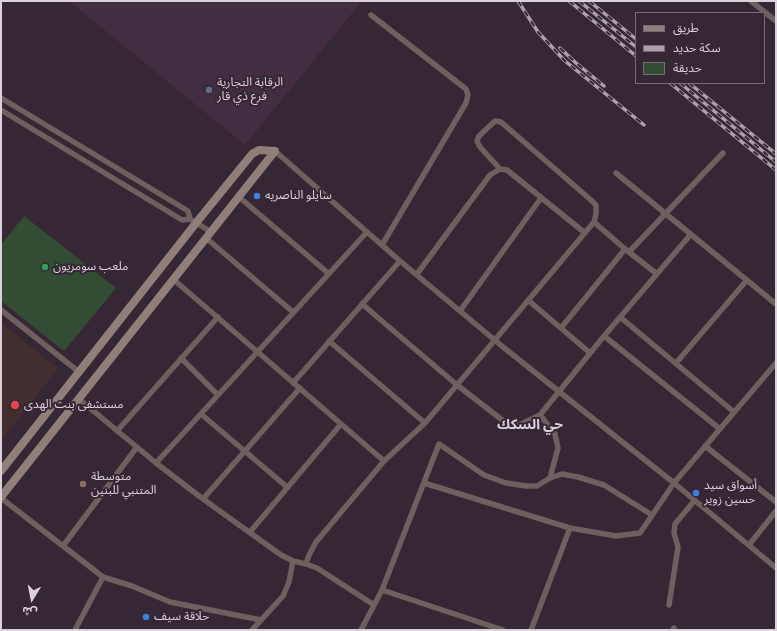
<!DOCTYPE html>
<html>
<head>
<meta charset="utf-8">
<style>
  body { margin:0 }
  #map { position:relative; width:777px; height:631px; overflow:hidden; background:#362735; font-family:"Fira Sans Condensed","Noto Sans Arabic",sans-serif }
  canvas { display:block }
  .frame { position:absolute; inset:0; border:2px solid #dbd1da; pointer-events:none }
  .legend { position:absolute; left:635px; top:12px; width:130px; height:72px; box-sizing:border-box; background:#362735; border:1px solid #786b77; margin:0; padding:5px 7px; list-style:none; font-size:12px; color:#dbd1da }
  .legend li { display:flex; align-items:center; gap:8px; height:20px }
  .legend b { width:20px; border:1px solid #786b77 }
  .north { position:absolute; left:12px; top:579px; width:40px; height:40px; -webkit-text-stroke:3px #362735; paint-order:stroke; rotate:190deg; font-size:11px; font-weight:700; line-height:16px; text-align:center; color:#dbd1da }
  .north::after { content:''; display:block; margin:auto; width:14px; height:18px; background:#dbd1da; clip-path:polygon(50% 0,100% 100%,50% 72%,0 100%) }
</style>
</head>
<body>
<div id="map">
<canvas width="777" height="631"></canvas>
<div class="frame"></div>
<ul class="legend">
<li><b style="height:5px;background:#907e7a"></b>طريق</li>
<li><b style="height:5px;background:#aca1ab"></b>سكة حديد</li>
<li><b style="height:11px;background:#334d34"></b>حديقة</li>
</ul>
<div class="north">ش</div>
</div>
<script>
const ctx = document.querySelector('canvas').getContext('2d');
ctx.lineJoin = 'round';
function paint(path, color) { ctx.fillStyle = color; ctx.fill(path, 'evenodd'); }
const shape = rows => new Path2D(rows.map(r => 'M' + r).join(''));
function stroke(path, color, width, dash) { ctx.strokeStyle = color; ctx.lineWidth = width; ctx.lineCap = dash ? 'butt' : 'round'; ctx.setLineDash(dash || []); ctx.stroke(path); }
function write(font, color, halo, rows, align = 'center') {
  ctx.font = font + ' "Fira Sans Condensed","Noto Sans Arabic",sans-serif'; ctx.lineWidth = 4; ctx.setLineDash([]); ctx.textBaseline = 'middle'; ctx.strokeStyle = halo; ctx.fillStyle = color; for (const [text, x, y, turn = 0] of rows) {
    ctx.save(); ctx.translate(x, y); ctx.rotate((+turn || 0) * Math.PI / 180); ctx.textAlign = isNaN(turn) ? turn : align; if (halo) ctx.strokeText(text, 0, 0); ctx.fillText(text, 0, 0); ctx.restore();
  }
}
const built = shape([
  [69,1,362,1,245,145]
]);
const medical = shape([
  [1,323,58,368,1,441]
]);
const green = shape([
  [24,216,116,288,64,351,1,301,1,245]
]);
const street = shape([
  [751,1,776,21],
  [371,15,466,89,468,95,466,103,382,245],
  [1,98,188,211,190,219],
  [1,110,182,220,190,219,211,232],
  [275,151,400,261,503,347,674,483,776,568],
  [500,169,480,147,477,141,479,136,495,121,501,122,592,201,596,205,596,214,594,222,457,385,506,423,513,425,521,424,540,415,604,336,691,234],
  [616,173,776,304],
  [239,197,328,273],
  [594,222,625,249,657,274],
  [206,238,293,312],
  [629,252,723,153],
  [417,274,490,175,500,169,507,170,585,233],
  [173,279,384,461],
  [528,300,590,353],
  [1,310,79,372],
  [460,311,541,198],
  [620,317,734,412],
  [561,328,625,249],
  [604,336,720,429],
  [329,341,425,423],
  [181,358,218,395],
  [676,363,747,280],
  [293,383,400,261],
  [79,399,156,463,203,499,281,555,293,561,306,564,317,568,374,605],
  [201,414,287,487],
  [540,415,555,434,558,448,550,478],
  [117,431,218,317],
  [705,446,776,502],
  [156,463,367,232],
  [424,483,570,528,616,536,640,533,674,483,776,363],
  [1,498,103,577,132,586,170,602,261,620],
  [203,499,300,388],
  [250,532,341,424],
  [749,545,776,511],
  [63,546,137,447],
  [306,564,309,555,316,542,384,461,425,423,457,385,362,304],
  [382,590,503,630],
  [669,605,678,547,674,533,675,524,695,500],
  [75,630,103,577],
  [252,630,283,596,289,582,293,561],
  [361,630,382,590,439,444,484,475,506,483,526,486,537,486,550,478,562,474,578,477,604,485,652,515],
  [531,630,570,528],
  [673,630,674,628]
]);
const secondary = shape([
  [1,471,196,223,252,154,259,150,275,151,1,497]
]);
const rail = shape([
  [518,1,538,32,565,61,644,125],
  [569,1,636,56],
  [579,1,636,47],
  [589,1,636,39],
  [560,48,576,63,604,86],
  [670,83,776,170],
  [680,83,776,162],
  [689,83,776,154]
]);
const markers = [
  [209,90,4,"#5c6f8a"],
  [257,196,4,"#3f7fe0"],
  [45,267,4,"#2e9e5b"],
  [15,405,5,"#e0444e"],
  [83,484,4,"#8d6e63"],
  [696,493,4,"#3f7fe0"],
  [146,617,4,"#3f7fe0"]
];
const poiNames = [
  ["الرقابة التجارية",217,83],
  ["فرع ذي قار",217,97],
  ["سايلو الناصريه",265,196],
  ["ملعب سومريون",53,267],
  ["مستشفى بنت الهدى",24,405],
  ["متوسطة",91,477],
  ["المتنبي للبنين",91,491],
  ["أسواق سيد",704,486],
  ["حسين زوير",704,500],
  ["حلاقة سيف",154,617]
];
const quarterNames = [
  ["حي السكك",530,425]
];
paint(built, '#422d41');
paint(medical, '#422e2e');
paint(green, '#334d34');
stroke(street, '#6c615e', 5.5);
stroke(secondary, '#907e7a', 8);
stroke(rail, '#aca1ab', 3.5);
stroke(rail, '#362735', 2, [6]);
for (const [x, y, r, color] of markers) { const dot = new Path2D(); dot.arc(x, y, r, 0, 2 * Math.PI); ctx.fillStyle = color; ctx.fill(dot); stroke(dot, '#362735', 1.5); }
write('12px', '#dbd1da', '#362735', poiNames, 'left');
write('bold 14px', '#dbd1da', '#362735', quarterNames);
</script>
</body>
</html>
